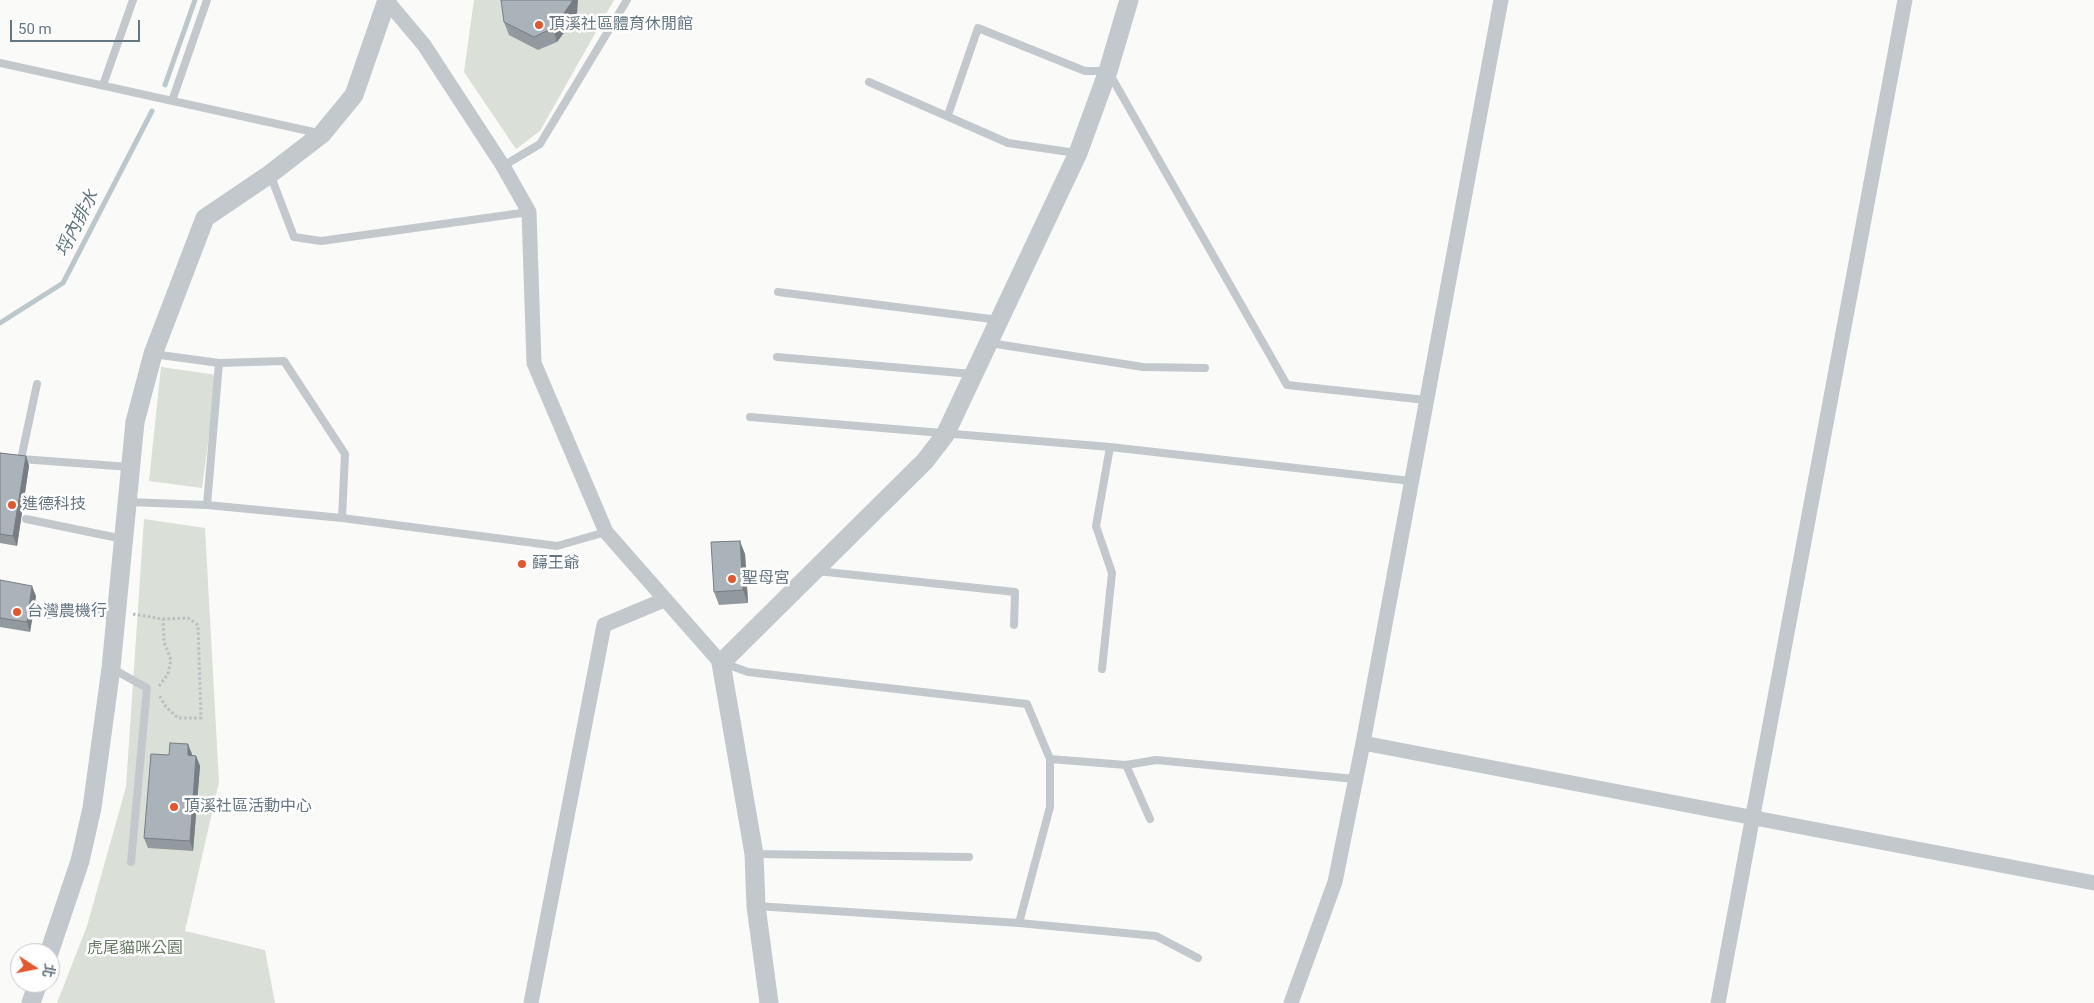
<!DOCTYPE html>
<html>
<head>
<meta charset="utf-8">
<style>
  body { margin:0 }
  #map { position:relative; width:2094px; height:1003px; overflow:hidden; background:#fafaf8; font-family:Roboto,"Noto Sans TC",sans-serif }
  canvas { display:block }
  .north { position:absolute; left:10px; top:943px; width:50px; height:50px; box-sizing:border-box; background:#fff; border:1px solid #c1c8cd; border-radius:50%; rotate:101deg; font-size:14px; font-weight:700; line-height:20px; text-align:center; color:#657683 }
  .north::after { content:''; display:block; margin:auto; width:18px; height:22px; background:#e4572e; clip-path:polygon(50% 0,100% 100%,50% 72%,0 100%) }
  .scale { position:absolute; left:10px; top:20px; width:130px; height:22px; box-sizing:border-box; border:2px solid #657683; border-top:0; padding-left:6px; font-size:15px; line-height:18px; white-space:nowrap; color:#657683; -webkit-text-stroke:4px #fff; paint-order:stroke }
</style>
</head>
<body>
<div id="map">
<canvas width="2094" height="1003"></canvas>
<div class="north">北</div>
<div class="scale">50 m</div>
</div>
<script>
const ctx = document.querySelector('canvas').getContext('2d');
ctx.lineJoin = 'round';
function paint(path, color) { ctx.fillStyle = color; ctx.fill(path, 'evenodd'); }
const shape = rows => new Path2D(rows.map(r => 'M' + r).join(''));
function stroke(path, color, width, dash) { ctx.strokeStyle = color; ctx.lineWidth = width; ctx.lineCap = dash ? 'butt' : 'round'; ctx.setLineDash(dash || []); ctx.stroke(path); }
function write(font, color, halo, rows, align = 'center') {
  ctx.font = font + ' Roboto,"Noto Sans TC",sans-serif'; ctx.lineWidth = 5; ctx.setLineDash([]); ctx.textBaseline = 'middle'; ctx.strokeStyle = halo; ctx.fillStyle = color; for (const [text, x, y, turn = 0] of rows) {
    ctx.save(); ctx.translate(x, y); ctx.rotate((+turn || 0) * Math.PI / 180); ctx.textAlign = isNaN(turn) ? turn : align; if (halo) ctx.strokeText(text, 0, 0); ctx.fillText(text, 0, 0); ctx.restore();
  }
}
const green = shape([
  [474,0,614,0,540,131,516,149,464,72],
  [161,367,217,375,202,488,149,481],
  [144,519,205,528,219,782,185,931,265,950,275,1003,57,1003,87,926,126,787]
]);
const stream = shape([
  [165,85,195,0],
  [0,323,63,283,152,111]
]);
const path = shape([
  [133,614,163,619,188,618,198,625,201,718,178,718,166,707,159,695],
  [159,686,168,674,171,660,164,642,163,619]
]);
const service = shape([
  [0,63,318,133],
  [869,82,1008,143,1076,153],
  [103,85,133,0],
  [172,101,207,0],
  [948,115,978,28,1085,71,1108,71,1287,385,1426,400],
  [503,166,540,144,627,0],
  [270,174,294,237,321,241,529,212],
  [778,292,999,320],
  [990,343,1143,367,1205,368],
  [153,354,219,363,284,361,345,454,342,518],
  [777,357,972,374],
  [37,384,21,459,130,467],
  [750,417,1110,447,1411,481],
  [128,502,207,505,219,363],
  [207,505,342,518,557,546,606,532],
  [26,519,123,539],
  [817,571,1015,592,1014,625],
  [48,615,116,615],
  [723,663,748,672,1027,704,1050,759],
  [113,669,147,688,131,862],
  [1102,669,1112,573,1096,526,1110,447],
  [1126,765,1150,819],
  [754,854,969,857],
  [756,906,1019,923,1050,807,1050,759,1126,765,1156,760,1355,779],
  [1019,923,1156,936,1198,958]
]);
const minor = shape([
  [1501,0,1363,743,2094,883],
  [387,1,424,45,503,166,529,212,534,363,606,532,721,663],
  [531,1003,604,625,664,600],
  [1291,1003,1335,882,1363,743],
  [1718,1003,1905,0]
]);
const tertiary = shape([
  [49,953,80,861,92,808,111,668,135,422,153,354,205,218,270,174,322,134,354,95,387,0],
  [31,1003,38,983],
  [769,1003,756,906,754,854,721,663,925,461,945,435,1078,153,1108,71,1129,0]
]);
const wall = shape([
  [577,15,557,42,538,50,509,35,504,22],
  [0,453,26,456,29,466,17,546,0,543],
  [745,554,748,603,719,605,714,592],
  [0,580,36,596,30,632,0,627],
  [192,754,192,755,196,756,200,766,193,851,148,848,144,838,169,755]
]);
const shadedWall = shape([
  [572,0,578,0,577,15,557,42,553,28],
  [26,456,29,466,17,546,13,536],
  [740,541,745,554,748,603,743,590],
  [32,586,36,596,30,632,27,622],
  [188,744,192,754,191,765,188,755],
  [196,756,200,766,193,851,190,841]
]);
const building = shape([
  [501,0,572,0,572,2,553,28,534,37,504,22,501,0],
  [0,453,26,456,13,536,0,534,0,453],
  [740,541,743,590,714,592,711,542,740,541],
  [0,580,32,586,27,622,0,618,0,580],
  [170,743,188,744,188,755,196,756,190,841,144,838,151,754,169,755,170,743]
]);
const markers = [
  [539,25,5,"#e4572e"],
  [12,505,5,"#e4572e"],
  [522,564,5,"#e4572e"],
  [732,579,5,"#e4572e"],
  [17,612,5,"#e4572e"],
  [174,807,5,"#e4572e"]
];
const poiNames = [
  ["頂溪社區體育休閒館",549,25],
  ["進德科技",22,505],
  ["蘬王爺",532,564],
  ["聖母宮",742,579],
  ["台灣農機行",27,612],
  ["頂溪社區活動中心",184,807]
];
const parkNames = [
  ["虎尾貓咪公園",135,949]
];
const waterNames = [
  ["埒內排水",78,224,-63]
];
paint(green, '#dadfd7');
stroke(stream, '#bbc7cb', 5);
stroke(path, '#bbbfc2', 3, [2.5, 2.5]);
stroke(service, '#c3c8cc', 8);
stroke(minor, '#c3c8cc', 15);
stroke(tertiary, '#c3c8cc', 19);
paint(wall, '#929a9f');
paint(shadedWall, '#777d82');
paint(building, '#aab3b9');
stroke(building, '#777d82', 1);
for (const [x, y, r, color] of markers) { const dot = new Path2D(); dot.arc(x, y, r, 0, 2 * Math.PI); ctx.fillStyle = color; ctx.fill(dot); stroke(dot, '#fff', 2); }
write('16px', '#657683', '#fff', poiNames, 'left');
write('16px', '#687a64', '#fff', parkNames);
write('italic 18px', '#60757c', '#fff', waterNames);
</script>
</body>
</html>
